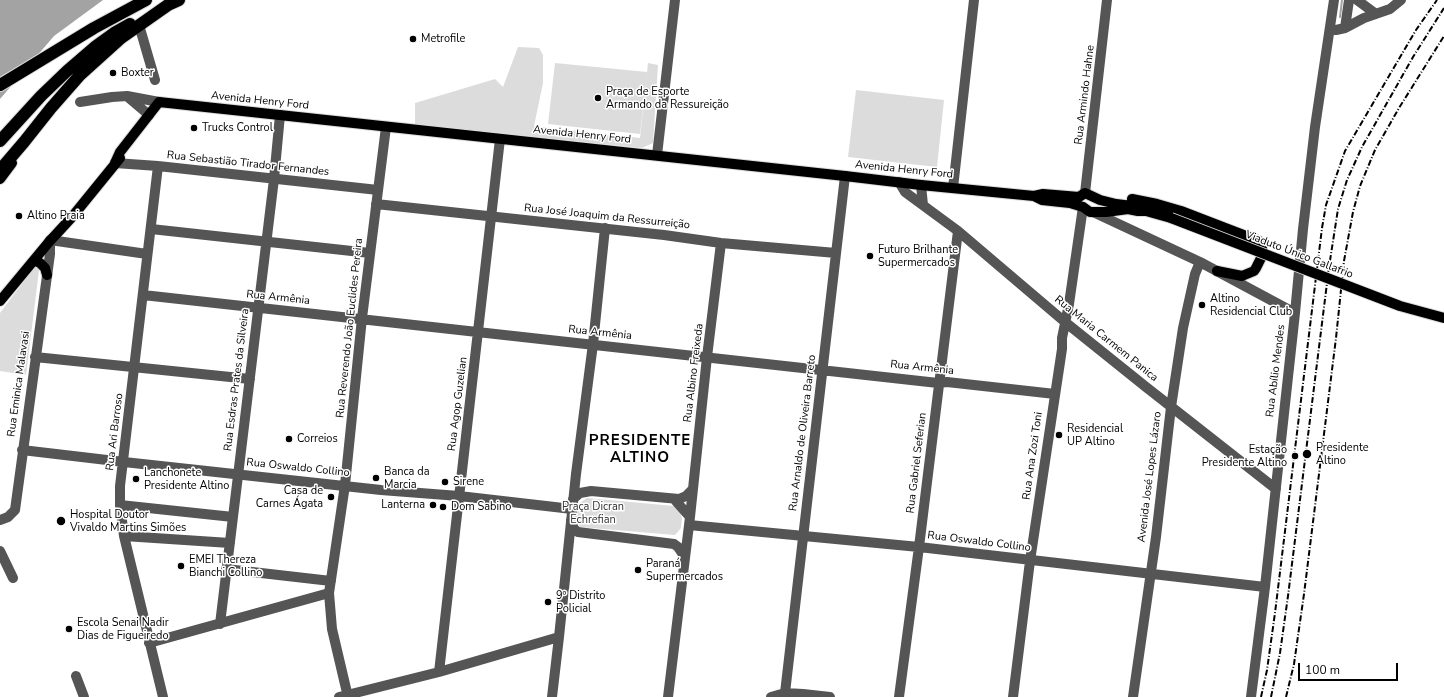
<!DOCTYPE html>
<html>
<head>
<meta charset="utf-8">
<style>
  body { margin:0 }
  #map { position:relative; width:1444px; height:697px; overflow:hidden; background:#fff; font-family:"Nunito Sans",sans-serif }
  canvas { display:block }
  .scale { position:absolute; left:1298px; top:663px; width:100px; height:18px; box-sizing:border-box; border:2px solid #000; border-top:0; padding-left:5px; font-size:12px; line-height:14px; white-space:nowrap; color:#000; -webkit-text-stroke:3px #fff; paint-order:stroke }
</style>
</head>
<body>
<div id="map">
<canvas width="1444" height="697"></canvas>
<div class="scale">100 m</div>
</div>
<script>
const ctx = document.querySelector('canvas').getContext('2d');
ctx.lineJoin = 'round';
function paint(path, color) { ctx.fillStyle = color; ctx.fill(path, 'evenodd'); }
const shape = rows => new Path2D(rows.map(r => 'M' + r).join(''));
function stroke(path, color, width, dash) { ctx.strokeStyle = color; ctx.lineWidth = width; ctx.lineCap = dash ? 'butt' : 'round'; ctx.setLineDash(dash || []); ctx.stroke(path); }
function write(font, color, halo, rows, align = 'center') {
  ctx.font = font + ' "Nunito Sans",sans-serif'; ctx.lineWidth = 3; ctx.setLineDash([]); ctx.textBaseline = 'middle'; ctx.strokeStyle = halo; ctx.fillStyle = color; for (const [text, x, y, turn = 0] of rows) {
    ctx.save(); ctx.translate(x, y); ctx.rotate((+turn || 0) * Math.PI / 180); ctx.textAlign = isNaN(turn) ? turn : align; if (halo) ctx.strokeText(text, 0, 0); ctx.fillText(text, 0, 0); ctx.restore();
  }
}
const green = shape([
  [518,47,539,48,543,55,543,83,534,126,640,138,648,63,658,65,653,143,642,148,415,125,415,103,495,79,503,87],
  [555,63,647,72,640,134,548,124],
  [856,90,944,100,937,167,848,157],
  [36,265,39,270,26,375,0,371,0,313],
  [587,498,674,506,680,512,682,518,681,528,675,535,580,527,577,518,577,508,581,502]
]);
const water = shape([
  [0,0,103,0,54,36,0,99]
]);
const stream = shape([
  [1340,17,1342,0]
]);
const minor = shape([
  [1357,0,1376,14],
  [139,25,155,80],
  [1345,28,1349,0],
  [1330,29,1336,30,1345,28,1364,18,1390,9,1401,0],
  [129,98,149,115],
  [80,102,112,97,127,96,159,102],
  [657,155,675,0],
  [115,163,158,166,378,190],
  [158,166,120,486,120,505,124,536,163,697],
  [899,182,905,192,958,231,1065,322,1146,387,1276,489],
  [921,185,923,205],
  [953,188,974,0],
  [1085,193,1107,0],
  [376,204,664,235,721,243,836,253],
  [1093,212,1200,262,1295,313],
  [151,229,370,253],
  [50,240,147,254],
  [143,295,938,383,947,382,1055,394],
  [35,357,250,379],
  [22,450,124,462,381,490,459,496,572,509],
  [573,499,580,493,591,491,679,499,686,496,693,489],
  [674,499,690,517],
  [120,505,233,517],
  [0,520,8,517,15,510,50,254,50,245,49,242],
  [571,520,574,529,578,532,674,544,678,547,684,556],
  [689,525,919,547,1265,587],
  [124,536,230,543],
  [0,551,13,578],
  [226,569,331,581],
  [220,624,274,179,280,115],
  [149,643,329,593],
  [439,672,500,139],
  [76,676,84,697],
  [339,697,439,672,559,637],
  [348,697,332,629,329,593,345,485,362,318,386,127],
  [552,697,559,637,576,474,593,344,605,228],
  [668,697,690,517,707,357,721,243],
  [771,697,785,693,803,694,830,697],
  [785,697,785,693,845,176],
  [899,697,919,547,958,231],
  [1013,697,1030,561,1062,349,1062,338,1069,304,1083,207],
  [1133,697,1156,537,1171,407,1183,328,1195,274,1200,262],
  [1251,697,1265,587,1295,313,1303,229,1315,127,1334,0]
]);
const major = shape([
  [115,163,120,152,159,102,845,176,921,185,1034,196],
  [0,179,12,163],
  [1132,199,1157,204,1181,211,1259,241,1262,246,1262,256,1256,268,1254,271,1242,276,1217,271],
  [1146,211,1141,207,1116,204,1100,200,1085,193,1079,197,1043,194,1034,196,1042,200,1070,203,1083,207,1090,212,1106,212,1128,209,1138,211,1146,211,1171,218],
  [34,260,40,263,45,268,47,275],
  [0,301,49,242,72,217,120,158]
]);
const highway = shape([
  [0,85,94,28,146,0],
  [0,141,41,96,67,71,96,46,114,33,130,24],
  [0,170,24,142,51,108,80,75,121,38,168,5,179,0]
]);
const rail = shape([
  [1261,697,1267,670,1275,613,1322,228,1326,205,1345,151,1416,30,1437,0],
  [1271,697,1280,653,1288,596,1329,267,1338,209,1347,180,1362,147,1413,57,1444,8],
  [1286,697,1294,664,1304,594,1336,338,1344,261,1353,212,1360,186,1375,150,1399,108,1444,36]
]);
const majorBridge = shape([
  [1171,218,1400,306,1444,318]
]);
const markers = [
  [413,39,4,"#000"],
  [113,73,4,"#000"],
  [598,98,4,"#000"],
  [194,128,4,"#000"],
  [19,216,4,"#000"],
  [870,256,4,"#000"],
  [1202,305,4,"#000"],
  [1059,435,4,"#000"],
  [289,439,4,"#000"],
  [1307,454,5,"#000"],
  [1295,456,4,"#000"],
  [376,478,4,"#000"],
  [136,479,4,"#000"],
  [445,482,4,"#000"],
  [331,497,4,"#000"],
  [433,505,4,"#000"],
  [443,507,4,"#000"],
  [61,521,5,"#000"],
  [181,566,4,"#000"],
  [638,570,4,"#000"],
  [548,602,4,"#000"],
  [69,629,4,"#000"]
];
const poiNames = [
  ["Metrofile",421,39],
  ["Boxter",121,73],
  ["Praça de Esporte",606,92],
  ["Armando da Ressureição",606,105],
  ["Trucks Control",202,128],
  ["Altino Praia",27,216],
  ["Futuro Brilhante",878,250],
  ["Supermercados",878,263],
  ["Altino",1210,299],
  ["Residencial Club",1210,312],
  ["Residencial",1067,429],
  ["UP Altino",1067,442],
  ["Correios",297,439],
  ["Presidente",1316,448],
  ["Altino",1316,461],
  ["Estação",1287,450,"right"],
  ["Presidente Altino",1287,463,"right"],
  ["Banca da",384,472],
  ["Marcia",384,485],
  ["Lanchonete",144,473],
  ["Presidente Altino",144,486],
  ["Sirene",453,482],
  ["Casa de",323,491,"right"],
  ["Carnes Ágata",323,504,"right"],
  ["Lanterna",425,505,"right"],
  ["Dom Sabino",451,507],
  ["Hospital Doutor",70,515],
  ["Vivaldo Martins Simões",70,528],
  ["EMEI Thereza",189,560],
  ["Bianchi Collino",189,573],
  ["Paraná",646,564],
  ["Supermercados",646,577],
  ["9º Distrito",556,596],
  ["Policial",556,609],
  ["Escola Senai Nadir",77,623],
  ["Dias de Figueiredo",77,636]
];
const streetNames = [
  ["Rua Armindo Hahne",1085,95,-83],
  ["Avenida Henry Ford",260,101,6],
  ["Avenida Henry Ford",582,135,6],
  ["Rua Sebastião Tirador Fernandes",248,164,6],
  ["Avenida Henry Ford",904,170,6],
  ["Rua José Joaquim da Ressurreição",607,217,6],
  ["Viaduto Único Gallafrio",1299,255,21],
  ["Rua Armênia",278,298,6],
  ["Rua Reverendo João Euclides Pereira",350,328,-84],
  ["Rua Armênia",600,333,6],
  ["Rua Maria Carmem Panica",1106,339,39],
  ["Rua Armênia",922,368,6],
  ["Rua Abílio Mendes",1276,371,-83],
  ["Rua Albino Freixeda",694,373,-83],
  ["Rua Esdras Prates da Silveira",237,380,-83],
  ["Rua Eminica Malavasi",19,384,-82],
  ["Rua Agop Guzelian",458,404,-83],
  ["Rua Ari Barroso",115,432,-83],
  ["Rua Arnaldo de Oliveira Barreto",803,433,-83],
  ["Rua Ana Zozi Toni",1033,456,-82],
  ["Rua Gabriel Seferian",917,463,-83],
  ["Rua Oswaldo Collino",298,468,6],
  ["Avenida José Lopes Lázaro",1150,477,-83],
  ["Rua Oswaldo Collino",979,542,7]
];
const parkNames = [
  ["Praça Dicran",593,507],
  ["Echrefian",593,520]
];
const districtNames = [
  ["PRESIDENTE",640,441],
  ["ALTINO",640,458]
];
paint(green, '#dcdcdc');
paint(water, '#a3a3a3');
stroke(stream, '#a3a3a3', 2);
stroke(major, '#dbdbdb', 12);
stroke(highway, '#dbdbdb', 14);
stroke(minor, '#555', 10);
stroke(major, '#000', 10);
stroke(highway, '#000', 12);
stroke(rail, '#000', 2, [6, 2, 1, 2]);
stroke(majorBridge, '#dbdbdb', 12, []);
stroke(majorBridge, '#000', 10);
for (const [x, y, r, color] of markers) { const dot = new Path2D(); dot.arc(x, y, r, 0, 2 * Math.PI); ctx.fillStyle = color; ctx.fill(dot); stroke(dot, '#fff', 1.5); }
write('11px', '#000', '#fff', poiNames, 'left');
write('11px', '#000', '#fff', streetNames);
write('11px', '#333', '#fff', parkNames);
ctx.letterSpacing = '1px';
write('bold 15px', '#000', '#fff', districtNames);
ctx.letterSpacing = '0px';
</script>
</body>
</html>
